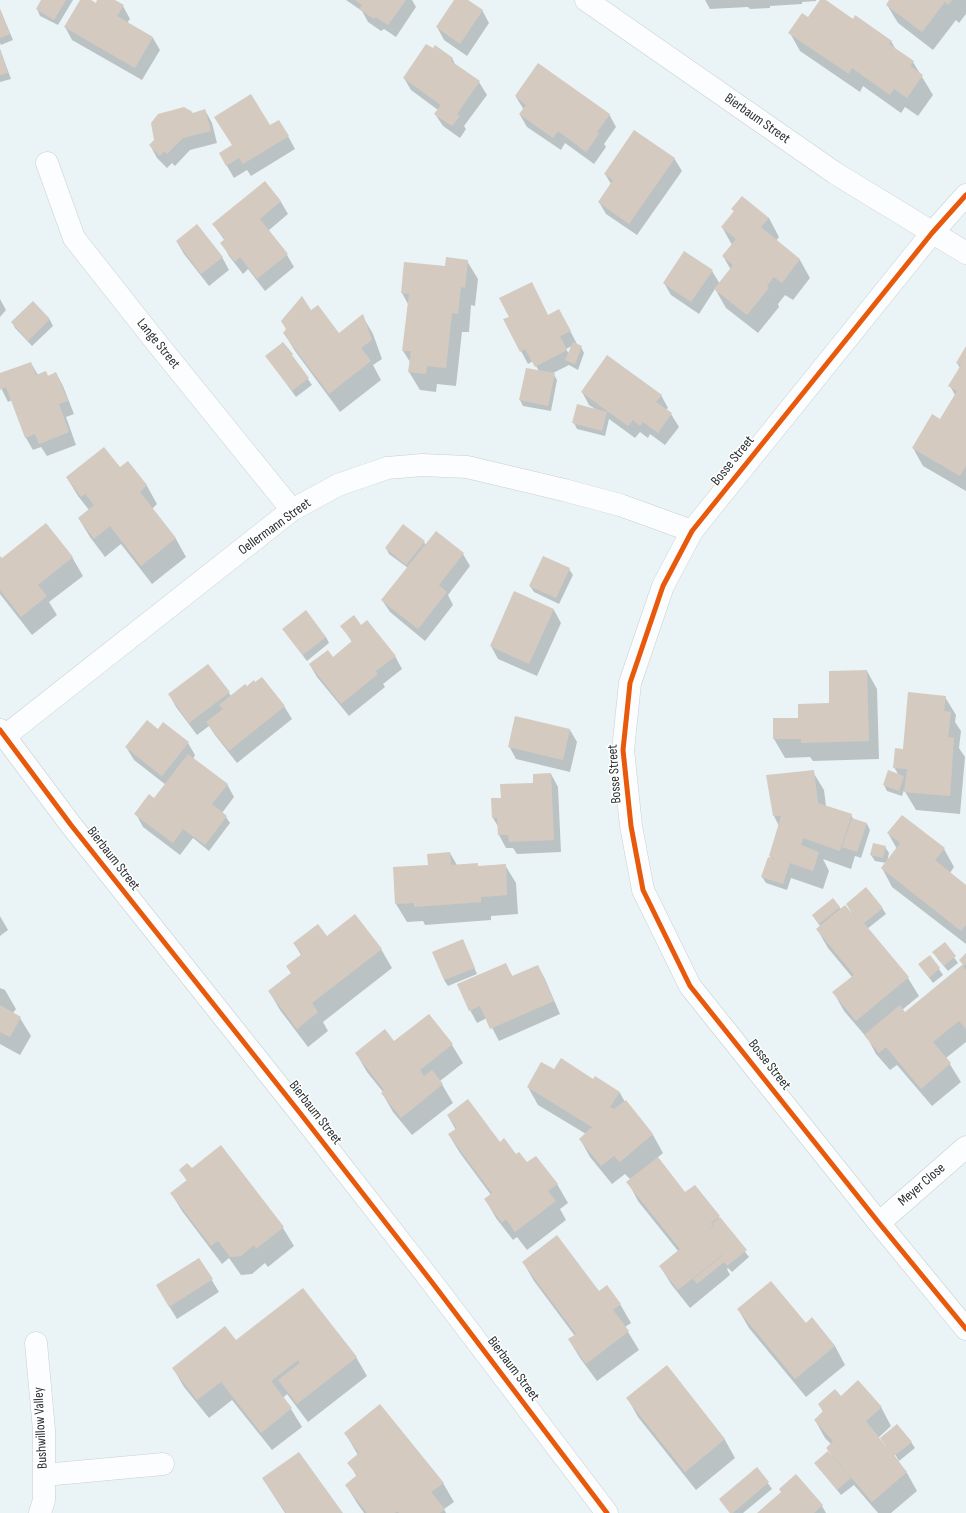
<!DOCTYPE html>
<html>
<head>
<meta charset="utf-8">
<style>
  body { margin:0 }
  canvas { display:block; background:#eaf3f5 }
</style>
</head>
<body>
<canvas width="966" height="1513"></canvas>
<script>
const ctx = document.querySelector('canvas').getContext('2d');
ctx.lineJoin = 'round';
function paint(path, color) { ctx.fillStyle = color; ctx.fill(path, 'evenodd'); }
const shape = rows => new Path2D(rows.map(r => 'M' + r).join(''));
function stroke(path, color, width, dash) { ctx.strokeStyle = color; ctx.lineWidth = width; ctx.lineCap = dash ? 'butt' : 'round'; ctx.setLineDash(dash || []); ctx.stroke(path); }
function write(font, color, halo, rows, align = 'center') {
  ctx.font = font + ' "Sofia Sans Condensed",sans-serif'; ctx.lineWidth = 3; ctx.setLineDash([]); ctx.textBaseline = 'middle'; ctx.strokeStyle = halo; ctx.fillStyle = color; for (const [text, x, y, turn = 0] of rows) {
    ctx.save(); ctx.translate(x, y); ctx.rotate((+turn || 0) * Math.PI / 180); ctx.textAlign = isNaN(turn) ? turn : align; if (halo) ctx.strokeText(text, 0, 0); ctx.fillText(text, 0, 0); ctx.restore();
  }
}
const shadow = shape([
  [43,0,73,0,58,25,40,16,37,9],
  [81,0,89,0,96,4,99,0,113,0,123,6,130,19,127,23,153,38,160,50,142,80,72,40,65,27],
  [346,0,412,0,416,7,396,37,384,29,381,31,368,22,362,11],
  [455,0,467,0,482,10,489,23,467,56,444,40,437,27],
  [705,0,816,0,816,1,802,2,802,4,770,6,770,8,750,9,748,7,710,9],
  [821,0,824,0,853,20,891,41,896,50,913,62,933,95,918,116,905,107,901,113,863,86,860,92,800,51,790,33,808,19],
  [891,0,966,0,966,14,959,23,956,20,933,50,898,23,887,5],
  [0,9,13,40,1,45,0,43],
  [0,49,11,79,0,82],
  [452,58,456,66,479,82,487,95,464,126,466,129,460,138,443,126,435,114,438,110,411,90,404,78],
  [516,97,609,114,616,127,604,144,606,147,594,164,565,143,561,150,527,127,520,115,524,110],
  [205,110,212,123,217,143,190,150,175,166,172,163,167,168,157,158,150,145,192,114],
  [270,126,288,136,295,149,251,176,247,170,234,178,220,154],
  [674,158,682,171,637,235,606,214,599,202,611,184,605,174],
  [265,182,281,202,288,214,268,231,287,255,294,267,265,291,248,269,243,274,229,256,222,243,225,241,213,224],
  [733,209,769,218,779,237,776,241,800,260,810,278,793,300,785,295,778,304,779,307,758,333,726,308,715,289,699,314,671,295,664,283,712,271,720,284,731,270,723,256,732,245,722,227,734,212],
  [177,242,222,257,229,270,209,286,184,254],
  [467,261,478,279,475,306,471,305,469,332,462,332,456,386,437,384,436,392,420,390,409,372,410,362,403,351,408,304,402,293,405,263,446,267],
  [538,295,548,316,566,323,577,344,581,347,584,353,578,370,569,365,553,373,557,380,551,411,523,406,520,400,539,371,533,361,528,364,521,351,510,317],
  [572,346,569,354,566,349],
  [0,299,6,310,0,317],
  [33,302,50,320,53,326,32,346,15,328,12,322],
  [311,311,339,334,362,315,373,334,382,359,373,365,381,380,340,412,295,351,284,333],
  [283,343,312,385,296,397,266,356],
  [966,348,966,491,923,466,913,448,940,420,955,395,950,386,960,368,957,363],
  [31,363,38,375,48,376,56,373,63,386,74,414,66,417,76,445,47,456,41,447,33,450,26,438,12,400,8,402,0,386,0,374],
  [582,392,661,395,668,408,666,410,671,414,679,427,665,445,650,434,648,438,640,432,635,438,609,419,605,436,577,429,574,423,597,410,589,405],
  [128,462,147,486,157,504,152,509,176,539,186,557,152,584,121,544,105,557,90,537,79,519,89,510,78,496,67,478,120,468],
  [424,542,426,545,463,554,470,566,448,595,453,605,425,641,390,612,382,600,408,568,389,554,386,548],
  [72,557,83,576,49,602,57,615,32,635,0,594,0,558,2,560],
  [569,569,573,575,559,604,534,592,530,586],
  [515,592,554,610,561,623,537,676,498,659,491,646],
  [342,626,361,626,395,656,402,669,383,684,385,687,349,716,317,677,310,665,333,658,352,642],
  [287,635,326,637,329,643,307,661],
  [867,671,877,689,879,759,813,761,810,757,785,758,774,739,774,719,799,719,830,704],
  [229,693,231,696,284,706,292,719,237,763,215,735,209,726,197,735,176,707,169,694],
  [945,697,956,715,955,722,961,731,959,748,965,757,960,814,916,810,904,790,902,796,887,791,884,785,898,774,894,767],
  [158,730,188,743,195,755,193,759,227,784,234,797,222,813,226,817,230,823,209,851,193,838,180,855,143,827,136,814,154,800,166,785,134,760,126,747],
  [570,730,577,742,570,772,516,759,509,746],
  [813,772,824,790,826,806,851,815,854,820,867,824,870,830,861,858,855,856,851,869,823,859,829,871,823,889,791,878,787,890,766,883,762,877,771,859,770,856,779,826,774,816],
  [551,774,558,787,561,852,517,854,513,848,506,848,499,835,499,828,493,818,502,799,534,784],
  [888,833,944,849,954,867,950,873,966,886,966,944,892,887,882,868,886,863,875,861,871,855,885,847,889,853,887,862,897,849],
  [450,853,457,865,477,864,479,867,505,865,516,883,518,914,491,916,491,920,425,925,423,921,407,922,396,904,429,866],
  [847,905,882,908,886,914,867,929,908,978,919,996,902,1010,905,1014,963,965,960,960,966,955,966,1042,946,1058,961,1082,932,1106,897,1065,890,1070,876,1054,868,1039,844,1011,834,993,852,977,828,948,817,929,820,926,813,916,839,907,841,909,852,913],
  [0,916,8,930,0,936],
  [327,937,381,949,392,968,323,1022,328,1031,308,1047,280,1010,269,991,292,974,301,955,294,943],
  [463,941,477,974,448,986,444,980],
  [945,944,958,963,948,971,937,958],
  [930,956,943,975,933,983,919,964],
  [505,964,513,977,538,966,545,979,560,1014,499,1041,487,1018,477,1023,470,1010],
  [0,988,5,990,16,1009,13,1013,20,1018,31,1036,20,1055,0,1044],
  [394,1042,452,1045,463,1063,440,1081,453,1103,412,1135,393,1112,382,1093,383,1092,367,1072,356,1053],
  [554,1070,594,1081,595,1078,620,1093,625,1102,653,1135,663,1153,657,1158,685,1193,695,1186,749,1257,732,1272,728,1268,727,1269,730,1275,690,1308,671,1284,660,1266,678,1251,638,1201,628,1182,631,1180,625,1174,612,1184,590,1157,580,1139,586,1134,538,1105,528,1087],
  [448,1116,499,1144,557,1184,568,1203,560,1209,566,1220,527,1250,517,1237,513,1240,496,1218,485,1199,491,1195,460,1153,449,1135,456,1130],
  [221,1147,283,1228,294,1246,268,1267,265,1263,252,1274,241,1275,229,1258,222,1264,182,1211,171,1193,187,1181,180,1170,191,1170],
  [199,1259,219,1292,177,1319,164,1298],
  [523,1262,599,1293,620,1304,631,1323,625,1327,639,1350,597,1381,580,1358,569,1340,575,1336,534,1281],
  [738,1309,805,1324,812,1318,835,1346,845,1365,806,1397,749,1328],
  [236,1342,356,1357,367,1376,308,1422,287,1394,283,1398,291,1409,302,1427,272,1450,232,1400,209,1418,184,1387,173,1368],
  [667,1367,725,1440,735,1458,696,1490,638,1417,628,1399],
  [841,1397,881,1407,891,1426,878,1438,885,1446,911,1442,915,1448,899,1461,893,1451,892,1452,907,1473,917,1491,891,1513,878,1513,854,1485,841,1495,815,1463,832,1456,828,1448,831,1444,825,1438,815,1420,823,1412,819,1404],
  [345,1433,443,1483,454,1502,444,1509,446,1513,364,1513,357,1503,346,1485,357,1477,349,1463,358,1455],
  [757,1468,772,1489,743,1513,730,1513,720,1500],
  [263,1479,341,1513,285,1513],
  [782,1493,822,1506,826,1513,759,1513]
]);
const building = shape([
  [41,0,66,0,54,20,36,9],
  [80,0,91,0,96,3,97,0,115,0,124,5,117,16,153,37,135,68,64,27],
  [355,0,406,0,388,25,376,17,374,19,359,9,362,5],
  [454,0,468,0,483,10,460,44,436,27],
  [820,0,826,0,853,19,855,15,892,41,889,44,914,61,910,66,923,75,907,98,894,89,890,95,852,68,849,74,788,33,802,13,808,17],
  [889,0,952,0,948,5,945,2,922,32,886,5],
  [0,9,10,34,0,38],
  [426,44,433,48,435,45,453,58,451,61,480,81,457,114,460,116,452,126,434,114,441,105,403,78],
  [0,49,8,73,0,75],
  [538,63,610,114,597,132,599,134,586,152,558,131,553,138,519,114,526,105,515,96],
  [251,94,270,125,279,120,289,136,243,164,239,158,226,166,219,153,232,145,214,117],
  [184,107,191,111,193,113,205,109,211,131,183,138,167,154,164,151,160,156,149,145,154,140,151,123,158,114],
  [634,130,675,158,629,224,598,202,613,180,604,174],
  [265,181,281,201,260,219,288,254,257,279,240,257,235,262,220,243,225,239,212,224],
  [742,196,769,218,761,227,800,259,782,283,774,277,767,286,769,288,747,315,714,289,733,265,722,256,736,239,721,227,734,211,731,209],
  [197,224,223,257,201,274,176,241],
  [684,251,713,270,691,302,663,283],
  [446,257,468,260,465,288,461,287,458,314,452,313,446,368,427,366,426,374,408,372,411,351,402,351,409,294,401,293,404,262,445,266],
  [532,282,548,315,559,309,571,331,560,336,567,350,535,367,525,349,520,352,503,319,509,317,499,298],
  [302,296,311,310,318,305,339,333,363,314,372,340,361,348,371,361,329,394,283,333,286,329,281,321],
  [33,301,50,319,28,341,11,322],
  [283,342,293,354,292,355,309,378,292,391,265,356],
  [573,342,582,346,575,364,565,360],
  [966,346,966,466,960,476,912,448,932,414,940,419,957,391,948,386,961,365,956,363],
  [607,355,662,395,656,402,672,413,658,433,643,422,640,426,633,420,628,426,581,392],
  [31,362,36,375,46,371,48,376,56,372,68,401,59,404,69,432,39,444,35,434,25,438,6,387,0,390,0,373],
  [526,368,555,373,548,406,519,400],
  [577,404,607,412,602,431,572,423],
  [104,447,120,467,128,461,147,485,140,492,176,538,141,566,110,526,94,539,78,518,94,505,85,494,81,497,66,477],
  [46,523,73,557,38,585,47,596,21,617,0,590,0,556,2,558],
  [403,524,425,541,406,565,385,548],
  [436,531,464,553,439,585,447,592,418,629,381,600],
  [543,556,570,568,556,598,529,586],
  [514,591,554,609,529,664,490,646],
  [306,610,326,637,303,655,282,629],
  [354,615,361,625,367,620,396,656,376,671,378,674,341,704,309,664,328,650,333,657,352,641,340,626],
  [208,664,230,692,189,723,168,694],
  [867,670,869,741,801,743,801,739,773,739,773,718,798,718,798,704,829,703,829,671],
  [262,677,285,706,229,751,206,722,223,709,219,705,245,684,247,686,254,680,255,682],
  [908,692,946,696,944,711,951,712,948,737,954,738,950,796,904,792,907,769,893,768,895,748,903,749],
  [515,716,570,729,563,760,508,747],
  [147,720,158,729,163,722,189,742,162,776,125,747],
  [188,754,228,784,212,804,227,816,205,845,183,829,173,843,134,814,149,794,154,798],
  [814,770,818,803,852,814,840,851,803,838,801,845,819,852,813,871,790,863,783,884,761,877,768,857,777,860,769,856,781,816,773,816,766,775],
  [888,770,904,776,899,791,883,785],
  [551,773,554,840,509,842,508,835,498,835,497,818,492,818,491,798,501,798,500,784,533,783,533,774],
  [902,815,945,848,935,860,966,885,966,925,961,931,881,868,900,843,887,833],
  [852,818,867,823,857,852,842,847],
  [873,843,886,846,883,858,870,855],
  [450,852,451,865,478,863,478,866,506,864,507,895,481,897,481,902,414,907,414,903,395,904,393,867,428,865,427,854],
  [866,887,883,908,864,923,909,977,856,1021,832,992,854,975,816,929,845,905,858,920,846,904],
  [833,898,840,907,819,924,812,915],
  [355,914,382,949,312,1003,318,1012,297,1029,268,991,291,973,286,966,302,954,293,943,318,924,327,936],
  [463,939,475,968,444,980,432,952],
  [945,942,956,956,944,966,932,952],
  [966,953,966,964,964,966,959,960],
  [930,955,940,968,929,978,918,964],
  [506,963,512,976,538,965,554,1001,490,1029,480,1006,469,1011,457,984],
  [962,965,966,970,966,1029,959,1021,933,1042,951,1063,921,1089,886,1047,879,1053,864,1035,900,1005,905,1012],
  [0,1005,21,1017,10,1037,0,1032],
  [429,1014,453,1044,420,1070,424,1076,432,1070,443,1084,401,1118,381,1093,384,1090,355,1053,385,1029,394,1041],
  [561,1058,593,1079,595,1076,620,1092,610,1107,614,1109,626,1100,653,1134,620,1162,614,1156,601,1166,579,1139,592,1127,527,1087,541,1062,554,1069],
  [468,1099,500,1142,504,1138,516,1154,519,1152,527,1162,536,1156,558,1184,548,1191,556,1201,515,1232,506,1219,502,1223,484,1199,492,1193,448,1134,457,1128,447,1115],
  [221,1145,284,1227,256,1249,254,1245,241,1256,230,1257,218,1241,211,1246,170,1193,187,1180,179,1170,187,1163,192,1168],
  [658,1157,685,1192,695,1185,720,1216,711,1223,713,1226,704,1235,714,1226,712,1224,720,1217,747,1250,727,1266,724,1262,697,1284,693,1279,722,1256,717,1251,721,1256,678,1290,659,1266,680,1249,626,1182],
  [557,1235,599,1291,607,1285,621,1304,613,1310,629,1331,586,1364,568,1339,576,1334,522,1262],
  [199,1258,213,1279,169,1307,156,1285],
  [771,1281,806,1323,812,1317,835,1346,795,1379,737,1309],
  [303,1288,357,1357,297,1404,278,1380,300,1363,298,1360,271,1381,292,1408,261,1433,221,1382,197,1400,172,1368,225,1326,236,1340],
  [667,1365,725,1439,685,1472,626,1398],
  [858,1380,882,1407,866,1421,892,1454,880,1438,897,1424,912,1442,894,1456,907,1472,872,1502,826,1448,833,1441,814,1420,823,1411,818,1404,835,1389,841,1396],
  [380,1404,444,1483,431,1492,445,1509,440,1513,399,1513,397,1511,395,1513,367,1513,345,1485,357,1475,347,1463,359,1453,344,1433],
  [828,1451,851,1478,837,1490,814,1463],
  [299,1452,343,1513,286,1513,262,1478],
  [757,1467,769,1482,733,1513,730,1513,719,1499],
  [796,1474,823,1505,814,1513,757,1513,781,1492,779,1489]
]);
const minor = shape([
  [586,0,835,173,966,253],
  [47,163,74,238,156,342,292,510],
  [0,730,71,825,300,1113,431,1281,607,1513],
  [5,736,292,510,338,485,387,468,422,465,467,467,564,490,620,505,692,531],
  [879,1223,966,1147],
  [36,1343,44,1430,44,1500,40,1513],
  [44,1475,163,1464]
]);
const tertiary = shape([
  [966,195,932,233,692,531,663,586,630,683,623,750,631,826,643,890,690,986,879,1223,966,1329]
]);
const cycleway = shape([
  [966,195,932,233,692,531,663,586,630,683,623,750,631,826,643,890,690,986,879,1223,966,1329],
  [0,730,71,825,300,1113,431,1281,607,1513]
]);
const streetNames = [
  ["Bierbaum Street",757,119,35],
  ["Lange Street",158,344,51],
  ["Bosse Street",733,461,-51],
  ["Oellermann Street",275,527,-36],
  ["Bosse Street",615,774,-94],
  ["Bierbaum Street",113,859,52],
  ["Bosse Street",769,1065,52],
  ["Bierbaum Street",315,1113,52],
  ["Meyer Close",922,1185,-41],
  ["Bierbaum Street",513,1369,53],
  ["Bushwillow Valley",41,1428,-93]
];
paint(shadow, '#0003');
paint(building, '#d5cac0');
stroke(minor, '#c9d0d1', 23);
stroke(tertiary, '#c9d0d1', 23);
stroke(minor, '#fcfdfe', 22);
stroke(tertiary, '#fcfdfe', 22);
stroke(cycleway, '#e8590c', 5);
write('14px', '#292f31', '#fff', streetNames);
</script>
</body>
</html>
